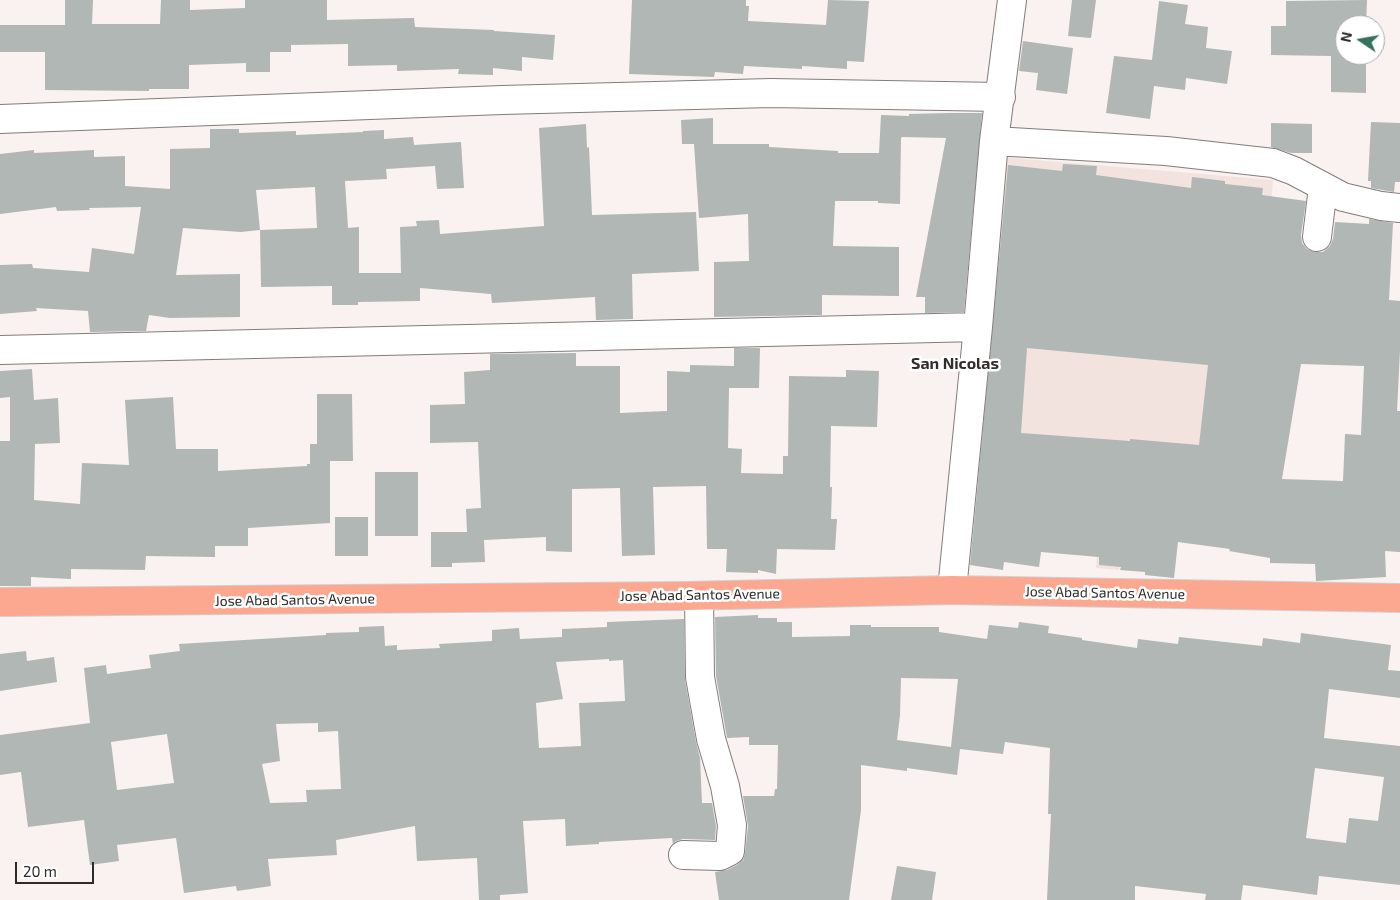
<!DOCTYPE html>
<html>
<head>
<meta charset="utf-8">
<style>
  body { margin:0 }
  #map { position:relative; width:1400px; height:900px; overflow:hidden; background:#f9f2f0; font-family:"Exo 2",sans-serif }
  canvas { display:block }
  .north { position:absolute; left:1335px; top:15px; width:50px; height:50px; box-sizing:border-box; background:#fff; border:1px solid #abaaaa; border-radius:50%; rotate:282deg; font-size:14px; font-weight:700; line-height:20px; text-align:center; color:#2d2b2a }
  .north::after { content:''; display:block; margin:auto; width:18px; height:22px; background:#35715c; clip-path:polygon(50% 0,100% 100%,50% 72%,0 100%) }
  .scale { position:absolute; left:15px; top:862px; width:79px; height:22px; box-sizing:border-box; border:2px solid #2d2b2a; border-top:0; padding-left:6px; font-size:15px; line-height:18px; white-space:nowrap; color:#2d2b2a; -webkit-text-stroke:4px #fff; paint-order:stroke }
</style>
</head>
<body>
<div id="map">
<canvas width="1400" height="900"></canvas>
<div class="north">N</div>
<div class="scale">20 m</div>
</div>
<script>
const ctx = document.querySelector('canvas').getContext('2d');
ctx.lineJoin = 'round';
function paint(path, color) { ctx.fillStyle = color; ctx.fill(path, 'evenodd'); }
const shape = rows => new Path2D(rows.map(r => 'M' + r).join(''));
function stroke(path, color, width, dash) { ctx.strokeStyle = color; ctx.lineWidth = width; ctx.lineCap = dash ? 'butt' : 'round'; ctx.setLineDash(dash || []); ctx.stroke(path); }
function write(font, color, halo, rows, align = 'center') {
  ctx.font = font + ' "Exo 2",sans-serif'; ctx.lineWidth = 5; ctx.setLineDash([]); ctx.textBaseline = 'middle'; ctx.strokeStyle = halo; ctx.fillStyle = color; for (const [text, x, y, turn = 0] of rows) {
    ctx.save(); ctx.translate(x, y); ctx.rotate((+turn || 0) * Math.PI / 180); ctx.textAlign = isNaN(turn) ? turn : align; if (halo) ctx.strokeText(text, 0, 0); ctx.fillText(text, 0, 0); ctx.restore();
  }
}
const built = shape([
  [1000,157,1273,180,1247,492,1127,482,1119,570,1096,568,1103,483,972,472]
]);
const building = shape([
  [65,0,93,0,92,24,160,24,161,0,190,0,190,10,245,8,245,0,327,0,327,20,414,18,415,27,494,30,494,31,555,35,553,60,522,57,522,71,493,68,493,75,458,74,459,69,397,71,397,65,348,66,348,44,291,45,291,52,270,52,270,72,246,72,246,63,189,65,189,89,149,89,149,91,45,90,45,52,0,52,0,25,65,25],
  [632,0,746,0,746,6,749,6,748,21,826,25,828,0,869,1,864,62,847,61,847,69,802,66,802,69,744,66,743,74,715,72,714,77,629,74],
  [1072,0,1096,0,1091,38,1068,36],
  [1367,0,1366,25,1345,25,1345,55,1366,55,1366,93,1331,92,1331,56,1271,55,1271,26,1286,26,1286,1],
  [1159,1,1188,5,1185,24,1208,27,1206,48,1232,51,1227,84,1186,78,1185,90,1154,86,1150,119,1106,113,1114,56,1152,60],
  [1023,41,1073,48,1067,94,1036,90,1038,73,1019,71],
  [949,113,982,113,964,312,925,313,925,297,916,297,946,138,902,137,901,138,900,204,878,203,878,201,835,201,833,246,899,247,899,296,822,295,822,315,714,317,714,262,749,261,748,214,699,218,694,144,682,144,681,120,713,118,713,144,769,144,769,147,838,151,838,153,879,153,881,115,909,116,909,114],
  [1371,122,1400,123,1400,182,1395,182,1394,192,1371,188,1371,181,1368,181],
  [1271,123,1312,124,1312,153,1291,153,1271,147],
  [586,124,587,148,589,147,592,215,696,212,699,271,632,274,633,319,596,320,595,297,492,303,491,294,420,288,420,301,358,302,358,305,332,305,332,286,261,287,260,230,241,232,183,228,176,275,240,274,240,317,170,318,149,315,146,331,90,332,88,311,36,308,37,311,0,314,0,265,32,264,33,268,89,272,92,248,134,254,141,207,89,208,90,210,57,211,56,207,0,214,0,154,34,150,34,153,94,150,94,157,125,156,125,186,170,189,170,149,210,148,210,129,239,129,239,133,296,131,296,135,363,132,363,131,384,130,384,139,413,137,414,145,461,142,464,188,437,189,435,166,386,169,387,179,345,181,348,228,359,227,359,273,401,273,400,227,417,226,416,221,439,220,440,234,544,226,539,128],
  [315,187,317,228,260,230,256,190],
  [1063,164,1097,166,1096,175,1191,188,1192,177,1225,181,1225,184,1263,188,1262,195,1306,201,1301,235,1302,243,1307,249,1315,252,1323,252,1330,246,1333,239,1335,222,1369,224,1369,219,1393,223,1389,300,1400,301,1400,350,1397,411,1400,411,1400,552,1385,551,1386,577,1316,581,1315,564,1270,563,1270,558,1229,551,1230,549,1178,542,1174,578,1145,575,1145,572,1120,570,1121,567,1099,565,1099,557,1041,552,1039,567,1004,562,1003,570,970,565,1008,165,1062,171],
  [1027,348,1208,365,1199,445,1130,439,1130,441,1021,433],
  [1301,364,1364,366,1361,435,1345,434,1343,481,1282,479],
  [734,348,760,348,759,388,729,388,728,448,742,449,741,473,783,474,783,456,788,456,789,376,846,377,846,370,879,371,877,427,831,426,830,487,832,487,831,519,837,519,835,550,777,549,776,574,758,570,758,573,726,572,727,549,707,549,706,486,653,487,655,555,622,556,620,488,572,489,572,552,546,551,546,537,484,540,485,562,452,563,452,567,431,567,431,532,467,532,466,509,481,508,478,442,430,443,430,405,465,404,464,372,490,370,490,354,576,353,576,366,620,366,620,413,667,411,667,371,690,372,690,365,734,366],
  [32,369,34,400,58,398,60,443,35,444,34,500,80,504,82,463,129,465,125,400,173,397,176,449,218,449,218,471,307,466,307,464,310,464,310,444,317,444,317,394,352,394,353,461,330,461,330,523,248,528,248,546,215,546,215,557,146,556,145,570,71,569,71,579,31,577,31,586,0,586,0,441,10,441,10,397,0,398,0,371],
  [375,472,418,472,418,536,375,536],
  [335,517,368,517,368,556,335,556],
  [758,615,758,618,777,618,777,622,792,622,792,637,850,636,850,625,871,625,871,627,939,627,939,632,987,639,989,625,1018,628,1019,622,1049,626,1048,633,1082,638,1082,640,1137,648,1138,639,1178,644,1179,637,1262,646,1263,638,1300,643,1301,633,1391,645,1388,670,1400,671,1400,698,1329,689,1324,738,1400,746,1400,885,1319,876,1317,895,1243,885,1241,900,1205,900,1206,894,1135,886,1135,900,1047,900,1051,814,1048,814,1050,748,1005,742,1003,754,960,749,957,775,907,768,907,771,861,765,861,810,849,900,719,900,715,872,727,870,737,865,743,860,745,853,748,826,743,796,774,796,775,789,777,789,778,745,749,745,749,737,727,738,716,676,715,617],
  [901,678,958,679,951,747,897,740,900,715],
  [1315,768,1384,777,1378,821,1349,818,1346,843,1306,838],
  [684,619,685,680,696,742,700,758,702,803,712,803,716,826,715,840,683,839,676,841,673,844,672,838,599,842,599,844,566,846,565,819,523,821,528,893,500,895,500,900,479,900,477,858,417,861,415,826,336,840,337,855,268,859,271,886,237,891,236,886,184,893,176,838,117,845,119,861,90,865,84,820,28,827,21,772,0,775,0,735,90,723,84,668,106,665,107,674,151,668,149,655,180,651,179,644,326,635,326,633,359,632,359,627,384,626,385,646,397,645,397,650,440,648,439,644,492,641,492,630,519,628,520,639,562,637,562,629,607,627,607,622],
  [609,659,609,661,623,660,625,701,579,703,581,746,539,748,536,703,563,699,556,662],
  [318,723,318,732,338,731,341,789,306,790,307,802,270,803,262,764,280,761,276,724],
  [167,734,174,783,117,790,111,742],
  [26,651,27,661,54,657,57,682,0,691,0,654],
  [897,866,936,872,932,900,891,900]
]);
const minor = shape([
  [0,119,502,100,771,93,1001,97],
  [994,141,1166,151,1273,163,1294,171,1343,197,1381,206,1400,208],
  [1317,237,1323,187],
  [0,350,978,327],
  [952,590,978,327,994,141,1012,0],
  [683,855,720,856,730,851,732,825,725,786,711,739,700,677,699,596]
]);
const highway = shape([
  [0,602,684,596,952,590,1400,598]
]);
const streetNames = [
  ["Jose Abad Santos Avenue",1105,593,1],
  ["Jose Abad Santos Avenue",700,595,-1],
  ["Jose Abad Santos Avenue",295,600,-1]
];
const quarterNames = [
  ["San Nicolas",955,364]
];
paint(built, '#f2e3df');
paint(building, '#b0b7b4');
stroke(minor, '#827c7a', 30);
stroke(highway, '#d1d0d0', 30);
stroke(minor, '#fff', 28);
stroke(highway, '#fca790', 28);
write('14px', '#2d2b2a', '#fff', streetNames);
write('bold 16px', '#322d2c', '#fff', quarterNames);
</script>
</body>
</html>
